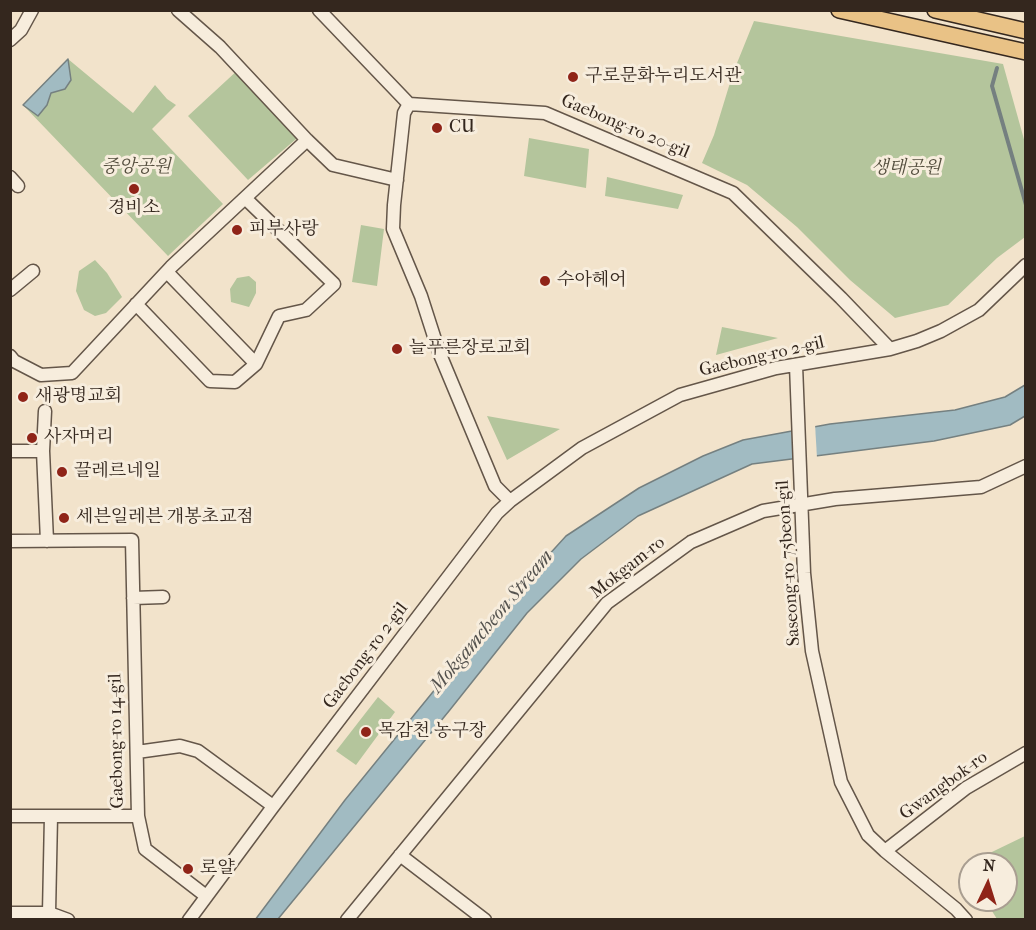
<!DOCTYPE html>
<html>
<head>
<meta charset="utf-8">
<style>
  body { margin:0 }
  #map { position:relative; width:1036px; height:930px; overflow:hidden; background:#f2e3cb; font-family:"IM FELL French Canon",serif }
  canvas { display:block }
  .frame { position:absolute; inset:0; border:12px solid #34271e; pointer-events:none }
  .north { position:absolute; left:958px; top:852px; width:60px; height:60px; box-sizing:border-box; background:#f7eddd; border:2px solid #a99e91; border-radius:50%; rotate:4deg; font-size:16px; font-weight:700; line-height:24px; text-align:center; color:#34271e }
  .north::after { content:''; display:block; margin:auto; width:21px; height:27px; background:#8f2418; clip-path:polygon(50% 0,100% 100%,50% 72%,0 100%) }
</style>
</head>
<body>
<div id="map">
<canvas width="1036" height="930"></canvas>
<div class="frame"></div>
<div class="north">N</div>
</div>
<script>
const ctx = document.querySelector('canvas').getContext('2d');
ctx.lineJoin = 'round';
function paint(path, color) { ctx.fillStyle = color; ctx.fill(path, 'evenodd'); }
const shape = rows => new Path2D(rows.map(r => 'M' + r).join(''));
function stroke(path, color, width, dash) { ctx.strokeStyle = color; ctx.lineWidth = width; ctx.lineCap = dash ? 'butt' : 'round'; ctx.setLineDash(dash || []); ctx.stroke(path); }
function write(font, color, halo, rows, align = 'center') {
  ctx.font = font + ' "IM FELL French Canon","Noto Serif KR",serif'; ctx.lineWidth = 6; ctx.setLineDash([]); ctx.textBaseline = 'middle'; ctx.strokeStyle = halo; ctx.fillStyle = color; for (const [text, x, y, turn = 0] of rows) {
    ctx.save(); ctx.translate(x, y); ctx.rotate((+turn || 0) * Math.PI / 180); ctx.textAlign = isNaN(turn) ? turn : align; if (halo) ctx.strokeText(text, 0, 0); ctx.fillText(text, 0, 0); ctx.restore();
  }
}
const green = shape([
  [754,21,1003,64,1025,143,1025,237,997,258,948,305,895,318,850,280,797,227,747,185,702,163,714,135,733,73],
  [68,59,133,113,155,85,167,99,176,105,152,129,223,204,168,256,23,105],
  [240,68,302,134,248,180,188,116],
  [529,138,589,149,586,188,524,176],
  [607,177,683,195,678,209,605,196],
  [361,225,384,229,377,286,352,282],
  [95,260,107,273,122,297,106,313,95,316,84,310,76,291,79,271],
  [249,276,256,282,256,293,249,307,231,302,230,289,237,278],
  [722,327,778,338,716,355],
  [487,416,560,429,507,460],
  [378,697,395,712,356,765,336,751],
  [1025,836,1025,919,997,919,985,900,1006,900,1006,864,970,864,970,873,965,865]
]);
const water = shape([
  [68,59,71,80,65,89,51,93,47,105,38,116,23,105,68,59],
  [1025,385,1025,416,1010,425,934,441,752,464,638,516,581,559,527,613,449,711,278,919,255,920,345,800,467,650,525,581,566,536,639,488,703,456,743,440,830,424,955,410,1005,397,1025,385]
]);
const pier = shape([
  [815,424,817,458,795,461,793,428]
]);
const stream = shape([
  [997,68,992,86,1026,205]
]);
const minor = shape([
  [178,10,220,47,307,140,333,165,397,180],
  [319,10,409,104,545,113,733,193,841,298,890,349],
  [10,40,21,30,32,10],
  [409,104,404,113,394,205,393,229,421,296,439,352,495,486,510,501],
  [10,177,18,186],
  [167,272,256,364],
  [10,290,33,271],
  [136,304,210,381,235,382,256,364,279,316,306,310,334,284,245,198],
  [10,356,14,361,41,375,72,373,171,267,307,140],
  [796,365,804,573,812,651,841,782,868,835,885,851,956,909,966,920],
  [45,411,43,451,47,541],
  [10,451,43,451],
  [10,541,132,540,138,816,10,816],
  [133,598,163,597],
  [137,752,180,746,198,751,273,806],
  [138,816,145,849,206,896],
  [885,851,966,788,1026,753],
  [400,855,485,920],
  [10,913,49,913,68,920],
  [49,913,51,816],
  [189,920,272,808,497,513,510,501,582,448,680,395,776,368,890,349,917,341,941,331,979,310,1026,265],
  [347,920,607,603,691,542,763,511,835,499,981,487,1026,466]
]);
const major = shape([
  [839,10,1026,52],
  [935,10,1026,31]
]);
const markers = [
  [573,77,6,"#8f2418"],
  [437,128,6,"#8f2418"],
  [134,189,6,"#8f2418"],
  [237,230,6,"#8f2418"],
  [545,281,6,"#8f2418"],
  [397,349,6,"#8f2418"],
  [23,397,6,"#8f2418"],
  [32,438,6,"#8f2418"],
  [62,472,6,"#8f2418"],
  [64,518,6,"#8f2418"],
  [366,732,6,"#8f2418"],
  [188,869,6,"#8f2418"]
];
const poiNames = [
  ["구로문화누리도서관",585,77],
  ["CU",449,128],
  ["경비소",134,209,"center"],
  ["피부사랑",249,230],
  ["수아헤어",557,281],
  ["늘푸른장로교회",409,349],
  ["새광명교회",35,397],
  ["사자머리",44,438],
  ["끌레르네일",74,472],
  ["세븐일레븐 개봉초교점",76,518],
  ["목감천 농구장",378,732],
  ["로얄",200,869]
];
const streetNames = [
  ["Gaebong-ro 20-gil",625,127,23],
  ["Gaebong-ro 2-gil",762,357,-13],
  ["Saseong-ro 75beon-gil",789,563,-94],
  ["Mokgam-ro",628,568,-38],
  ["Gaebong-ro 2-gil",366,656,-53],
  ["Gaebong-ro 14-gil",117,741,-91],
  ["Gwangbok-ro",944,786,-36]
];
const parkNames = [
  ["중앙공원",136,168],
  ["생태공원",906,169]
];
const waterNames = [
  ["Mokgamcheon Stream",492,622,-50]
];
paint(green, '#b4c59c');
paint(water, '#a1bbc2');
stroke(water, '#758080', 1.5);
paint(pier, '#f2e3cb');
stroke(stream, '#758080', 4);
stroke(minor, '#645649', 15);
stroke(major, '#34271e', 18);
stroke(minor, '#f7eddd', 12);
stroke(major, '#e9c286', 15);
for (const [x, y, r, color] of markers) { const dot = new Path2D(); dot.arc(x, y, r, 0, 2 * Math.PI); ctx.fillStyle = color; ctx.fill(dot); stroke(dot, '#f7eddd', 2); }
write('18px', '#34271e', '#f7eddd', poiNames, 'left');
write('18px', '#34271e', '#f7eddd', streetNames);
write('italic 18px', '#544e3e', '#f7eddd', parkNames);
write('italic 20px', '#55534f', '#f7eddd', waterNames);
</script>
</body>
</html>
